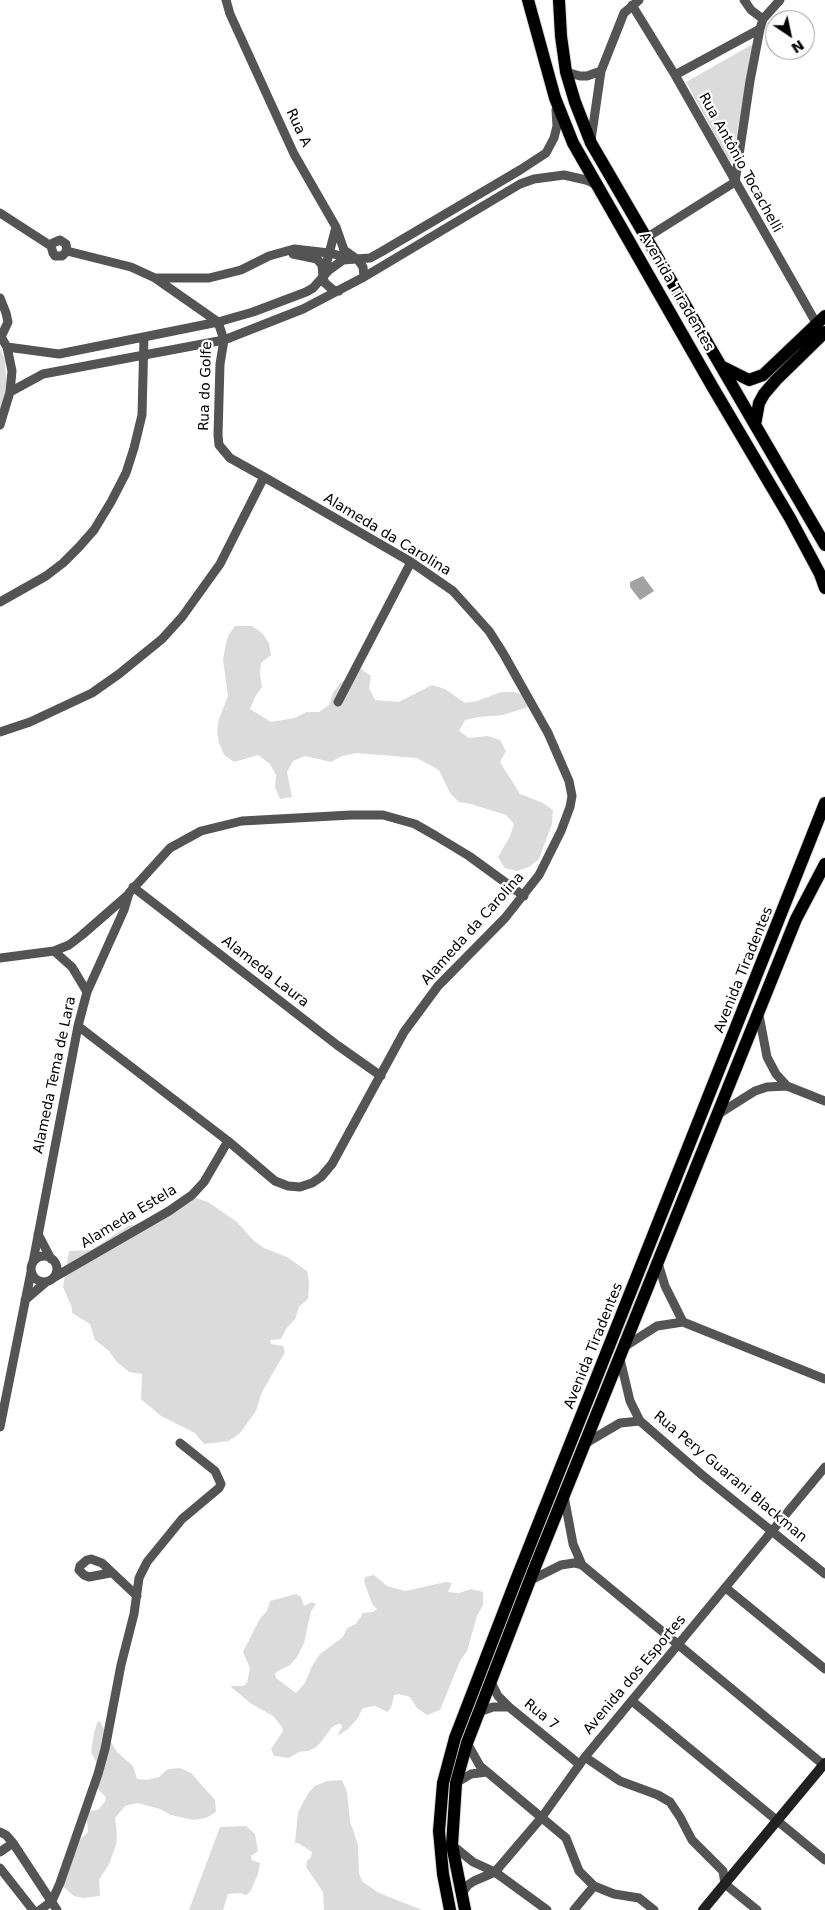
<!DOCTYPE html>
<html>
<head>
<meta charset="utf-8">
<style>
  body { margin:0 }
  #map { position:relative; width:825px; height:1910px; overflow:hidden; background:#fff; font-family:"DejaVu Sans",sans-serif }
  canvas { display:block }
  .north { position:absolute; left:765px; top:10px; width:50px; height:50px; box-sizing:border-box; background:#fff; border:1px solid #999; border-radius:50%; rotate:146deg; font-size:14px; font-weight:700; line-height:20px; text-align:center; color:#000 }
  .north::after { content:''; display:block; margin:auto; width:18px; height:22px; background:#000; clip-path:polygon(50% 0,100% 100%,50% 72%,0 100%) }
</style>
</head>
<body>
<div id="map">
<canvas width="825" height="1910"></canvas>
<div class="north">N</div>
</div>
<script>
const ctx = document.querySelector('canvas').getContext('2d');
ctx.lineJoin = 'round';
function paint(path, color) { ctx.fillStyle = color; ctx.fill(path, 'evenodd'); }
const shape = rows => new Path2D(rows.map(r => 'M' + r).join(''));
function stroke(path, color, width, dash) { ctx.strokeStyle = color; ctx.lineWidth = width; ctx.lineCap = dash ? 'butt' : 'round'; ctx.setLineDash(dash || []); ctx.stroke(path); }
function write(font, color, halo, rows, align = 'center') {
  ctx.font = font + ' "DejaVu Sans",sans-serif'; ctx.lineWidth = 4.5; ctx.setLineDash([]); ctx.textBaseline = 'middle'; ctx.strokeStyle = halo; ctx.fillStyle = color; for (const [text, x, y, turn = 0] of rows) {
    ctx.save(); ctx.translate(x, y); ctx.rotate((+turn || 0) * Math.PI / 180); ctx.textAlign = isNaN(turn) ? turn : align; if (halo) ctx.strokeText(text, 0, 0); ctx.fillText(text, 0, 0); ctx.restore();
  }
}
const green = shape([
  [753,44,732,161,728,159,686,82],
  [0,348,5,361,7,391,0,416],
  [235,626,252,626,262,633,269,643,271,655,261,663,260,675,262,687,255,697,250,709,271,722,295,718,306,712,319,712,329,705,333,693,340,683,361,669,371,676,369,688,375,700,399,702,432,685,445,689,465,703,477,701,501,692,514,692,525,695,528,707,503,715,478,717,465,720,459,731,469,738,488,736,500,740,506,751,500,762,520,794,543,803,553,810,552,824,539,859,529,867,517,871,505,868,498,857,510,836,514,824,506,815,471,804,459,802,450,793,439,770,417,758,356,753,342,756,331,762,305,756,293,761,287,772,292,797,280,799,275,787,276,775,270,764,258,755,234,762,224,755,219,743,217,731,219,719,228,696,223,660,225,648,228,636],
  [196,1198,208,1202,237,1222,254,1241,264,1248,287,1257,307,1271,309,1282,308,1299,299,1307,295,1319,286,1329,281,1339,270,1340,271,1344,283,1346,285,1352,262,1392,256,1411,240,1433,229,1441,204,1444,195,1433,161,1416,141,1399,142,1374,129,1372,117,1362,108,1350,95,1340,90,1324,72,1313,72,1308,63,1287,69,1251,91,1250,128,1226,151,1222,184,1203],
  [374,1575,387,1586,405,1591,446,1582,452,1583,448,1592,459,1593,471,1589,483,1592,483,1605,477,1616,467,1651,460,1661,440,1710,427,1715,417,1708,410,1697,399,1694,394,1695,392,1705,388,1712,375,1706,363,1708,357,1719,348,1729,337,1736,342,1727,341,1724,338,1724,332,1727,321,1742,315,1748,308,1751,299,1752,289,1758,274,1756,271,1749,283,1731,282,1727,273,1716,250,1703,230,1686,243,1686,247,1683,250,1668,243,1652,259,1620,267,1611,270,1601,296,1594,301,1597,304,1606,312,1602,316,1604,311,1611,304,1643,297,1657,290,1665,278,1671,275,1674,276,1678,296,1693,305,1683,312,1666,320,1654,343,1637,347,1628,356,1624,363,1613,373,1612,377,1609,372,1604,364,1581,365,1577],
  [100,1721,107,1736,117,1752,133,1766,137,1779,147,1780,159,1777,168,1769,180,1768,191,1773,215,1800,216,1812,206,1818,194,1820,171,1815,160,1809,137,1803,125,1806,115,1818,117,1834,116,1845,109,1864,99,1880,100,1896,83,1898,74,1896,61,1885,76,1844,88,1832,86,1809,92,1811,99,1809,106,1800,105,1796,96,1787,98,1766,91,1752,94,1733,97,1723],
  [342,1780,347,1792,350,1821,358,1845,359,1874,363,1882,379,1893,422,1910,324,1910,323,1892,306,1867,307,1861,311,1857,312,1852,298,1843,295,1843,298,1812,309,1792,315,1786,327,1781],
  [246,1826,255,1834,257,1846,258,1851,251,1856,252,1860,260,1863,258,1874,250,1892,246,1895,240,1893,228,1894,223,1910,189,1910,220,1827]
]);
const water = shape([
  [643,576,654,591,640,600,630,587,630,582]
]);
const street = shape([
  [226,0,230,14,294,154,336,227,344,250,358,260],
  [744,0,751,10,763,19],
  [632,5,675,75,819,328],
  [566,72,580,76,587,76,601,71],
  [675,75,760,29],
  [591,140,601,71,624,13,639,0],
  [735,182,750,81,760,29,763,19,780,0],
  [0,213,51,246,53,253,55,256,62,256,67,251],
  [646,238,735,182],
  [51,246,53,243,60,240,66,244,67,251],
  [67,251,131,267,155,278,218,322,224,340,220,364,218,435,219,445,230,458,264,477],
  [293,254,317,259,322,265,323,278,325,283,333,290,339,291],
  [324,273,336,227],
  [155,278,209,278,241,270,269,256,294,249,329,253,358,260,363,267,364,277],
  [0,298,6,313,8,322,1,337],
  [0,335,7,347,12,371,10,392,0,425],
  [7,347,59,354,218,322,253,312,306,292,313,288,329,270,343,260,370,258,381,252,520,170,546,153,554,138,557,126,556,110],
  [10,392,43,374,224,340,303,309,364,277,520,184,534,179,564,175,586,180,597,185],
  [0,602,46,576,63,563,79,547,94,530,111,502,126,473,134,448,142,415,144,337],
  [338,702,411,562],
  [0,732,30,722,92,693,119,674,162,639,182,617,220,564,264,477,411,562,453,591,489,631,503,653,548,733,569,781,572,796,570,807,561,831,539,875,505,918,438,986,404,1032,332,1164,321,1177,312,1183,300,1187,288,1186,275,1181,228,1141,78,1026],
  [133,887,337,1045,381,1076],
  [54,951,72,967,87,992],
  [0,958,54,951,69,945,82,935,129,894],
  [759,1015,767,1057,776,1074,787,1086,825,1101],
  [717,1115,755,1091,767,1087,787,1086],
  [38,1234,51,1259],
  '31 1269a13 13 0 1 1 26 0a13 13 0 1 1-26 0Z',
  [33,1262,78,1026,87,992,124,910,129,893,170,848,201,831,242,821,351,815,383,815,415,824,436,836,469,856,524,896],
  [658,1263,665,1286,683,1322],
  [53,1278,169,1211,192,1195,204,1182,228,1141],
  [25,1300,46,1282],
  [624,1347,657,1326,683,1322,825,1379],
  [620,1359,630,1401,640,1421,702,1475,825,1574],
  [0,1427,31,1272],
  [586,1443,620,1423,640,1421],
  [564,1496,573,1544,582,1565,825,1766],
  [110,1573,89,1577,84,1575,79,1570,80,1566,87,1560,91,1559,102,1563,137,1596],
  [529,1581,561,1565,574,1563,582,1565],
  [726,1588,825,1669],
  [491,1682,498,1696,509,1707,579,1764],
  [632,1701,825,1860],
  [479,1712,493,1707,509,1707],
  [467,1743,480,1766,566,1838,579,1871,594,1886,614,1894,639,1898,654,1910],
  [585,1757,620,1781,658,1795,670,1802,680,1817,692,1840,723,1871,725,1884,757,1910],
  [456,1783,471,1774,487,1772],
  [0,1832,6,1835,13,1843,57,1910],
  [452,1845,473,1862,495,1872,547,1910],
  [0,1852,13,1843],
  [0,1868,33,1910],
  [462,1893,468,1885,474,1881,495,1872,542,1817,585,1757,825,1467],
  [40,1910,52,1901,60,1883,98,1774,105,1749,121,1665,134,1614,139,1578,147,1562,182,1519,219,1488,221,1484,215,1471,180,1443],
  [574,1910,594,1886]
]);
const secondary = shape([
  [703,1910,825,1763]
]);
const primary = shape([
  [528,0,555,98,573,143,712,386,790,518,820,574,825,588],
  [559,0,561,36,566,72,575,102,591,143,825,545],
  [721,366,749,380,763,375,825,316],
  [755,425,759,403,764,394,776,380,825,332],
  [450,1910,443,1874,439,1831,443,1783,455,1738,516,1580,825,803],
  [465,1910,452,1845,456,1783,467,1743,533,1572,796,919,825,864]
]);
const streetNames = [
  ["Rua A",298,128,65],
  ["Rua Antônio Tocachelli",740,163,61],
  ["Avenida Tiradentes",676,292,60],
  ["Rua do Golfe",206,386,-88],
  ["Alameda da Carolina",387,535,31],
  ["Alameda da Carolina",473,929,-48],
  ["Avenida Tiradentes",744,970,-68],
  ["Alameda Laura",265,972,38],
  ["Alameda Tema de Lara",55,1075,-78],
  ["Alameda Estela",129,1217,-31],
  ["Avenida Tiradentes",594,1346,-68],
  ["Rua Pery Guarani Blackman",730,1477,40],
  ["Avenida dos Esportes",635,1675,-50],
  ["Rua 7",541,1715,39]
];
paint(green, '#dbdbdb');
paint(water, '#a2a2a2');
stroke(primary, '#dbdbdb', 14);
stroke(street, '#545454', 9);
stroke(secondary, '#212121', 10);
stroke(primary, '#000', 12);
write('14px', '#000', '#fff', streetNames);
</script>
</body>
</html>
